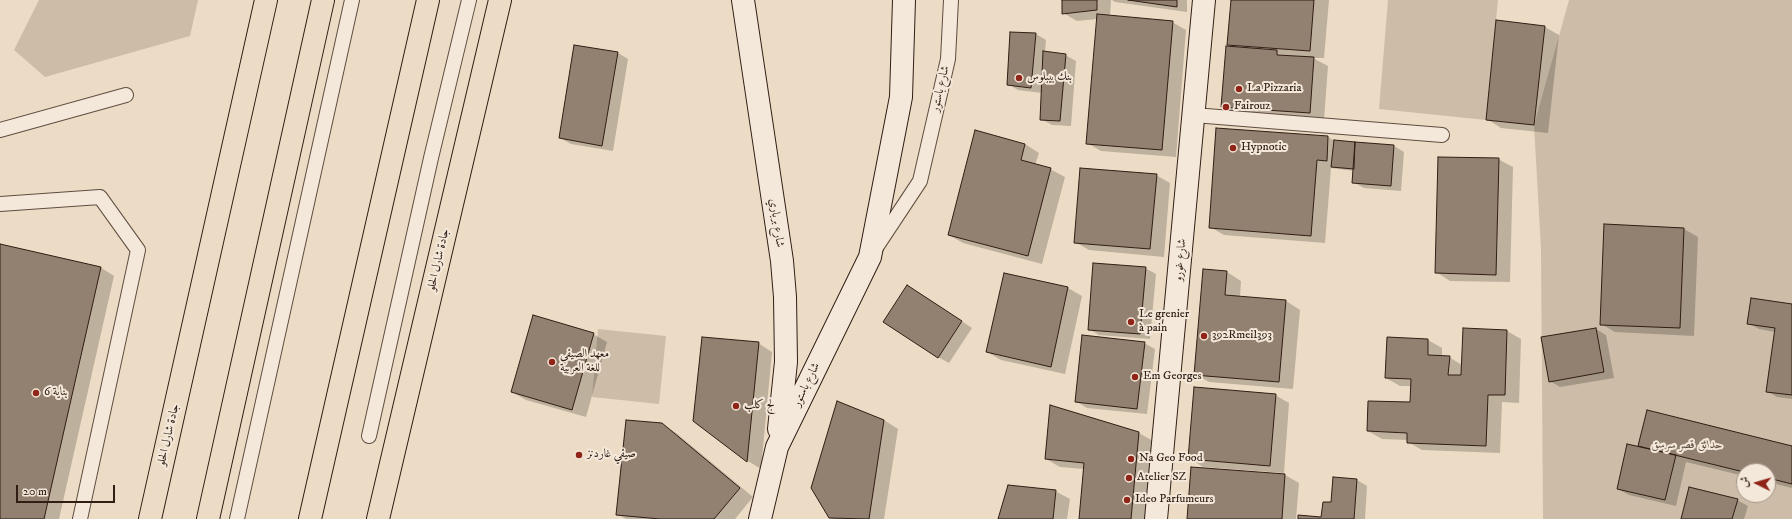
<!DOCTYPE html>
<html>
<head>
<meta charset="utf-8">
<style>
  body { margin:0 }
  #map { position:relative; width:1792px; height:519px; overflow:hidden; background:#eddcc5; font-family:"IM FELL DW Pica",Amiri,serif }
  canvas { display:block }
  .north { position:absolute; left:1736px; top:463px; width:40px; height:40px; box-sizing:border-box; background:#f3e8d9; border:1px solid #a5978a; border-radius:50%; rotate:275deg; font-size:11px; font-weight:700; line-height:16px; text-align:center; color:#301d14 }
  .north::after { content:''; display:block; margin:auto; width:14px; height:18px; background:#8f2418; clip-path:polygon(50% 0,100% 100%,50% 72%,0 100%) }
  .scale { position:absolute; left:16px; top:485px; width:99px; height:18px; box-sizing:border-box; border:2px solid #301d14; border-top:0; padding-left:5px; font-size:12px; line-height:14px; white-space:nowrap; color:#301d14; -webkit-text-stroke:3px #f3e8d9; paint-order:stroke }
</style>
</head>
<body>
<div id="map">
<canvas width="1792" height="519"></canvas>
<div class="north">ش</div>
<div class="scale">20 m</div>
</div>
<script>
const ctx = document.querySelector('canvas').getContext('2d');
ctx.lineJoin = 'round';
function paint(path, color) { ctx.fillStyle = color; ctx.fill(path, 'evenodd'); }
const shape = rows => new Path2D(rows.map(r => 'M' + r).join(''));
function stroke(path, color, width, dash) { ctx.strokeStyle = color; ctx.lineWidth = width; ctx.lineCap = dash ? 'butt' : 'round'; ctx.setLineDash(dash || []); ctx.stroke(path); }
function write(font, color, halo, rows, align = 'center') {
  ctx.font = font + ' "IM FELL DW Pica",Amiri,serif'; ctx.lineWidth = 4; ctx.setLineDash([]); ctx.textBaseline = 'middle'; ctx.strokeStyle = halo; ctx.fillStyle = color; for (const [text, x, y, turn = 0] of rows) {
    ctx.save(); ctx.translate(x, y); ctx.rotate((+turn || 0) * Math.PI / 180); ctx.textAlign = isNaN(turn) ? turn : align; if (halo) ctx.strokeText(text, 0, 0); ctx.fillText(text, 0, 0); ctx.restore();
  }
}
const green = shape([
  [39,0,198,0,190,36,45,77,14,50],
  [1388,0,1498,0,1486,120,1379,109],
  [1569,0,1792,0,1792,519,1543,519,1541,249,1534,125],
  [1744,471,1768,471,1768,495,1744,495],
  [598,329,666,336,659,404,592,397]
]);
const shadow = shape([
  [1063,0,1111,0,1110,17,1172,22,1186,30,1176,157,1101,151,1087,143,1097,19,1077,21,1063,13],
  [1112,0,1187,0,1187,12,1115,2],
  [1232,0,1329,0,1324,58,1313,58,1328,66,1324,120,1237,114,1222,106,1235,48,1228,44],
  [1545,27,1559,35,1548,133,1501,128,1487,119],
  [1011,33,1036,34,1046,40,1045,52,1065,55,1076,61,1071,126,1052,125,1041,119,1042,93,1018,90,1008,84],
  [575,46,618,53,628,59,613,151,571,144,560,138],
  [1217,129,1328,137,1335,141,1394,146,1404,152,1401,191,1364,188,1353,182,1354,171,1331,168,1325,243,1224,235,1210,227],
  [1025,144,1039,153,1035,165,1050,169,1065,177,1042,264,963,243,949,235],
  [1498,159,1513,167,1510,282,1450,281,1436,272],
  [1156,175,1170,183,1164,257,1089,250,1075,242],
  [1684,229,1698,237,1694,336,1615,332,1601,324],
  [0,245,100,267,114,276,59,519,0,519],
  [1145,268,1156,274,1150,339,1099,335,1089,329],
  [1204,270,1227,272,1241,281,1240,297,1286,301,1300,310,1293,389,1209,382,1195,374],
  [1068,288,1082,296,1065,374,1001,360,987,352],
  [918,292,972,328,949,363,938,357],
  [1792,305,1792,399,1777,397,1767,391,1775,332,1759,329,1748,323],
  [1464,329,1507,331,1521,339,1519,403,1502,402,1500,453,1422,450,1408,442,1408,440,1382,439,1368,431,1411,403,1411,386,1400,386,1386,378,1428,340,1442,348,1442,357,1449,357,1462,365],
  [1596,329,1606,335,1614,378,1560,387,1550,381],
  [593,334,607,342,586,417,526,400,512,392],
  [758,343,772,352,761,469,748,461,694,421],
  [1144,343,1155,349,1147,414,1087,408,1077,402],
  [1275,395,1289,403,1284,473,1203,467,1189,458],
  [1051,406,1139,433,1153,441,1146,519,1080,519,1084,469,1060,467,1046,459],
  [884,420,898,429,884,519,832,519,830,518],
  [662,424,676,433,753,497,735,519,626,519,617,514],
  [1639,446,1792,447,1792,488,1768,482,1768,471,1744,471,1744,476,1686,462,1676,506,1629,495,1618,489,1643,448],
  [1285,475,1299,483,1296,519,1188,519],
  [1334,478,1357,480,1367,486,1365,519,1299,519,1322,518,1332,503],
  [1055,491,1070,499,1067,519,999,519],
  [1737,500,1748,506,1744,519,1682,519]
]);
const building = shape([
  [1062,0,1097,0,1097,10,1062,14,1062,0],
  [1128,0,1177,0,1177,7,1128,0],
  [1231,0,1314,0,1310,51,1227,45,1231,0],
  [1097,14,1173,21,1162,150,1086,144,1097,14],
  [1496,20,1545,26,1534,125,1486,120,1496,20],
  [1010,32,1036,33,1031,88,1007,85,1010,32],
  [574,45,618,52,602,146,559,138,574,45],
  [1226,46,1277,50,1277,55,1314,57,1310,113,1221,107,1226,46],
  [1043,51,1066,54,1060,121,1040,120,1043,51],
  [1216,128,1328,136,1327,161,1317,160,1311,236,1209,228,1216,128],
  [975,130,1025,144,1021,160,1051,168,1028,256,948,235,975,130],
  [1334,140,1355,142,1354,169,1331,167,1334,140],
  [1355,142,1394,145,1391,186,1352,183,1355,142],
  [1438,157,1499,158,1496,275,1435,273,1438,157],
  [1080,168,1157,174,1150,249,1074,243,1080,168],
  [1604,224,1684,228,1680,328,1600,325,1604,224],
  [0,244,101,267,44,519,0,519,0,244],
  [1093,263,1146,267,1140,334,1088,330,1093,263],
  [1203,269,1227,271,1225,295,1286,300,1279,382,1194,375,1203,269],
  [1004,273,1068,287,1051,367,986,352,1004,273],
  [907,285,962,321,938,358,883,322,907,285],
  [1751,298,1792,304,1792,395,1766,392,1775,328,1747,324,1751,298],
  [533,315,594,333,572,410,511,392,533,315],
  [1463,328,1507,330,1505,395,1488,395,1486,446,1407,443,1407,433,1367,431,1368,401,1410,402,1411,379,1385,378,1387,337,1428,339,1428,355,1450,356,1448,375,1461,375,1463,328],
  [1596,328,1604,372,1549,382,1541,337,1596,328],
  [1082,335,1145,342,1137,409,1075,402,1082,335],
  [702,337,759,342,747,462,693,421,702,337],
  [1194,387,1276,394,1270,466,1188,459,1194,387],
  [837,401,884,420,869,519,829,518,811,488,837,401],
  [1050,405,1139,432,1131,519,1079,519,1084,463,1045,459,1050,405],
  [1647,410,1792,446,1792,484,1768,478,1768,471,1744,472,1638,446,1647,410],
  [626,420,662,423,740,488,714,519,660,519,616,515,626,420],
  [1627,444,1676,455,1665,500,1617,489,1627,444],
  [1191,467,1285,474,1282,519,1187,519,1191,467],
  [1333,477,1357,479,1354,519,1298,519,1298,515,1321,517,1323,502,1331,502,1333,477],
  [1008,485,1056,490,1053,519,998,519,1008,485],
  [1689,487,1738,499,1732,519,1681,519,1689,487]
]);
const lane = shape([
  [1194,115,1442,135],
  [0,130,126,95],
  [0,204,100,197,138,250,80,519],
  [875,249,920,181,948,59,951,0],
  [369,436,431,158,469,0],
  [237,519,352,0]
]);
const secondary = shape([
  [743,0,782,261,785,297,786,362,779,429],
  [760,519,777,447,870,257,901,97,904,0],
  [1156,519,1204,0]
]);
const highway = shape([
  [150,519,266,0],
  [208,519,323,0],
  [310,519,428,0],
  [378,519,500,0]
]);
const markers = [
  [1019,78,4,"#8f2418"],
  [1239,89,4,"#8f2418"],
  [1226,107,4,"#8f2418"],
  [1233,148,4,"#8f2418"],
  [1131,322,4,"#8f2418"],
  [1204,336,4,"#8f2418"],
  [552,362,4,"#8f2418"],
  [1135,377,4,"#8f2418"],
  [36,393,4,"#8f2418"],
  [736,406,4,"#8f2418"],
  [579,455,4,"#8f2418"],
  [1131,459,4,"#8f2418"],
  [1129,478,4,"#8f2418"],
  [1127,500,4,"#8f2418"]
];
const poiNames = [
  ["بنك بيبلوس",1027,78],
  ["La Pizzaria",1247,89],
  ["Fairouz",1234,107],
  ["Hypnotic",1241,148],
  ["Le grenier",1139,315],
  ["à pain",1139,329],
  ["392Rmeil393",1212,336],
  ["معهد الصيفي",560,355],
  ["للغة العربية",560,369],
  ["Em Georges",1143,377],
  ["بناية 6",44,393],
  ["لج كلب",744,406],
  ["صيفي غاردنز",587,455],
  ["Na Geo Food",1139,459],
  ["Atelier SZ",1137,478],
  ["Ideo Parfumeurs",1135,500]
];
const streetNames = [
  ["شارع باستور",941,89,-77],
  ["شارع برباري",776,223,82],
  ["جادة شارل الحلو",439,260,-77],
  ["شارع غورو",1181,260,-85],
  ["شارع باستور",807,385,-64],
  ["جادة شارل الحلو",169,435,-77]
];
const parkNames = [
  ["حدائق قصر سرسق",1687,446]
];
paint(green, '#cdbca7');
paint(shadow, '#0003');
paint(building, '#928070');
stroke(building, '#301d14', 1);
stroke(lane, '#5f4d40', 16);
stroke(secondary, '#301d14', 24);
stroke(highway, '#301d14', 24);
stroke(lane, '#f3e8d9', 14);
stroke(secondary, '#f3e8d9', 22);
stroke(highway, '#eddcc5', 22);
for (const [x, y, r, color] of markers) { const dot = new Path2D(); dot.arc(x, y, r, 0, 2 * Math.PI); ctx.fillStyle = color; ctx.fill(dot); stroke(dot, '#f3e8d9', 1.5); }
write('12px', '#301d14', '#f3e8d9', poiNames, 'left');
write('12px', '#301d14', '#f3e8d9', streetNames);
write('italic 12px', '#5f4d40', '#f3e8d9', parkNames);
</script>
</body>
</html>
